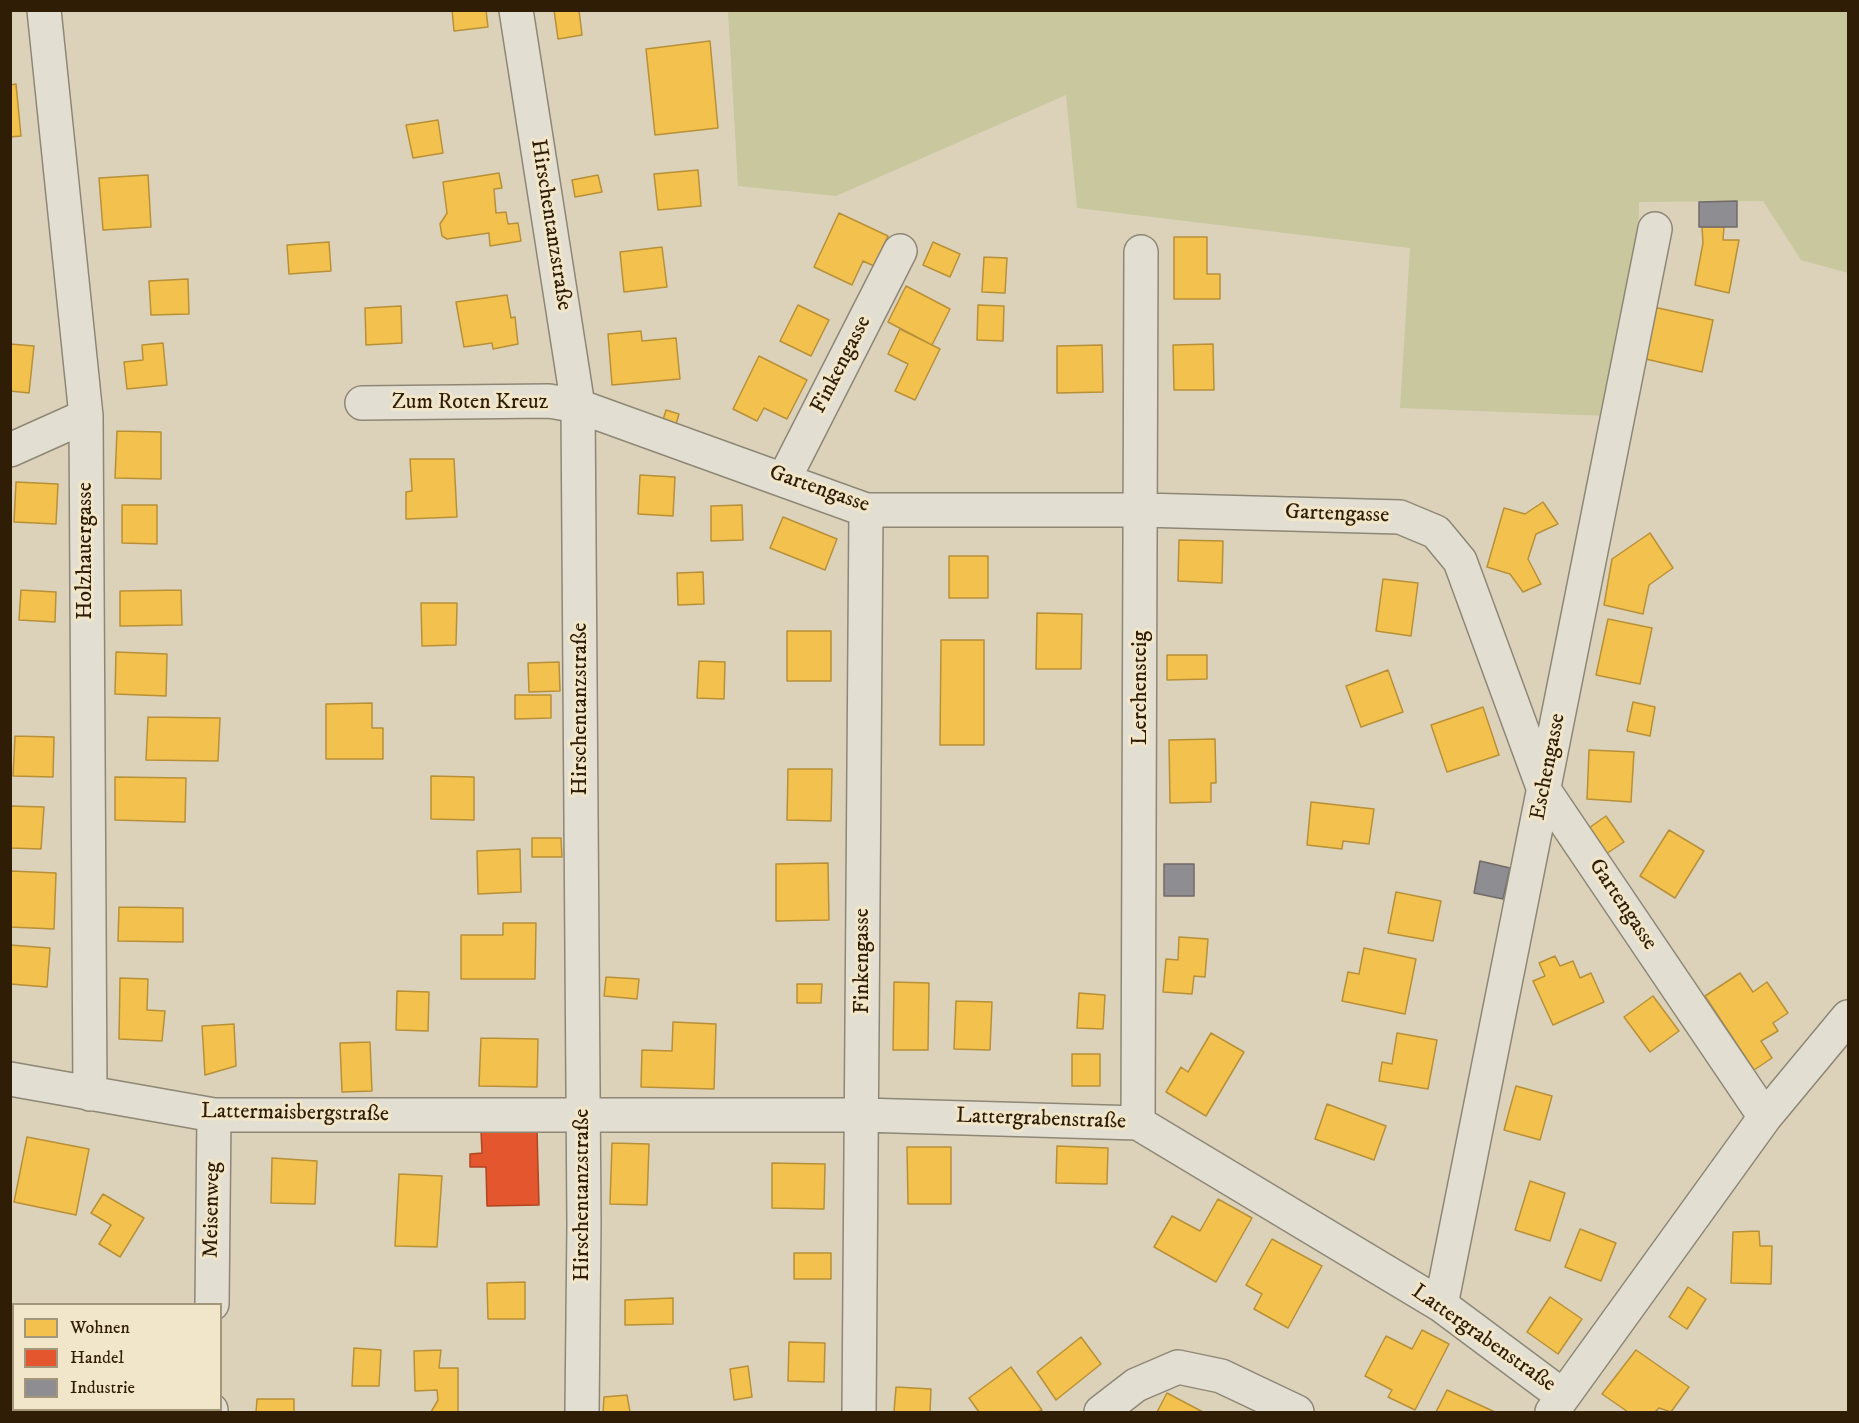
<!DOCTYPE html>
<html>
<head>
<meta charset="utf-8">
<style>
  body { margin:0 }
  #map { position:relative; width:1859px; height:1423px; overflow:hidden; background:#dcd2ba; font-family:"IM FELL DW Pica",serif }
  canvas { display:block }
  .frame { position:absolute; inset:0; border:12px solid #301d06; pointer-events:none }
  .legend { position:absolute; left:12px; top:1303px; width:210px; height:108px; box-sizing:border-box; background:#f1e6c9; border:2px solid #a4967b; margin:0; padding:8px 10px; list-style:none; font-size:18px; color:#301d06 }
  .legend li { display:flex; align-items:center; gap:12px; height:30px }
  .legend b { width:30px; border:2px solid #a4967b }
</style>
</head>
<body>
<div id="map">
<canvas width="1859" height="1423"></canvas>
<div class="frame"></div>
<ul class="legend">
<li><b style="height:16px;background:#f2c14e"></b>Wohnen</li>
<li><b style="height:16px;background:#e4572e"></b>Handel</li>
<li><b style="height:16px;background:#8d8d92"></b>Industrie</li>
</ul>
</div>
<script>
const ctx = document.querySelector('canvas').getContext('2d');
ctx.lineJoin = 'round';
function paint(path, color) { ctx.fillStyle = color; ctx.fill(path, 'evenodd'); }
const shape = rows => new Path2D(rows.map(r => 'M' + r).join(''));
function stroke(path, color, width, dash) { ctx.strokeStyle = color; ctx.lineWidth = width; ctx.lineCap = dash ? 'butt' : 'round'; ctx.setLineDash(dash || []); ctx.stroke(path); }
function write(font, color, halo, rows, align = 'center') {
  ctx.font = font + ' "IM FELL DW Pica",serif'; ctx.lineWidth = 6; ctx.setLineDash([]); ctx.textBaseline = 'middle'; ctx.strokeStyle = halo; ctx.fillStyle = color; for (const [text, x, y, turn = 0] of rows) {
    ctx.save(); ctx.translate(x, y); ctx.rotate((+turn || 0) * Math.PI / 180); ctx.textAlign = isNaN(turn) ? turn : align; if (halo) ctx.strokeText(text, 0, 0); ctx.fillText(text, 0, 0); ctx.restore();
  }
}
const green = shape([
  [728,11,1848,11,1848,273,1801,260,1763,201,1639,202,1638,269,1608,416,1400,408,1410,248,1077,208,1066,95,836,196,738,186]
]);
const homes = shape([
  [452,10,486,10,488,27,454,31,452,10],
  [554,10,579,10,582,35,558,39,554,10],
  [710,41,718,128,655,135,646,49,710,41],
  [16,84,21,136,10,137,10,85,16,84],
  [438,120,443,153,413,158,406,125,438,120],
  [698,170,701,206,658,210,654,174,698,170],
  [499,173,502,188,494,189,496,213,506,212,508,224,518,223,521,241,490,246,489,233,447,239,442,236,440,224,447,213,443,182,499,173],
  [148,175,151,227,103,230,99,178,148,175],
  [598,175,602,192,575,197,572,180,598,175],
  [839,213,888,236,874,266,863,261,852,285,814,267,839,213],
  [1702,227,1724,227,1723,240,1739,240,1729,293,1695,285,1703,243,1702,227],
  [1174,237,1207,237,1207,274,1220,274,1220,299,1174,299,1174,237],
  [329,242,331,271,289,274,287,245,329,242],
  [933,242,960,254,950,277,923,265,933,242],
  [662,247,667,287,624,292,620,252,662,247],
  [984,257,1007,258,1005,293,982,292,984,257],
  [188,279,189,314,151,315,149,281,188,279],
  [906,286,950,309,932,345,888,322,906,286],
  [507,295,511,318,515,317,518,344,493,349,492,343,464,347,456,302,507,295],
  [798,305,829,320,811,356,780,341,798,305],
  [978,305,1004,306,1003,341,977,340,978,305],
  [401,306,402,343,366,345,365,308,401,306],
  [1649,306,1713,320,1702,372,1637,357,1649,306],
  [900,329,940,349,915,400,895,391,908,364,888,354,900,329],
  [641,331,642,341,676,338,680,379,612,385,608,334,641,331],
  [163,343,167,385,127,389,124,362,143,360,142,345,163,343],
  [10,344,34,346,29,393,10,391,10,344],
  [1213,344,1214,390,1174,390,1173,345,1213,344],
  [1102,345,1103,392,1057,393,1057,346,1102,345],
  [759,356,807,380,787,419,764,408,757,421,733,409,759,356],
  [666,410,679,414,675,428,662,423,666,410],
  [117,431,161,432,161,479,115,478,117,431],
  [410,459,454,459,457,517,406,519,406,492,412,491,410,459],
  [640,475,675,477,673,516,638,514,640,475],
  [16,482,58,484,56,524,14,522,16,482],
  [1543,502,1558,524,1536,534,1528,559,1541,584,1523,592,1510,574,1487,567,1504,508,1525,514,1543,502],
  [122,505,157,505,157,544,122,543,122,505],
  [742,505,743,540,711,541,711,506,742,505],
  [783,517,837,539,825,570,770,548,783,517],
  [1650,533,1673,568,1649,585,1643,614,1604,605,1612,559,1650,533],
  [1179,540,1223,541,1222,583,1178,581,1179,540],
  [949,556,988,556,988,598,949,598,949,556],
  [703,572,704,604,678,605,677,573,703,572],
  [1383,579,1418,583,1411,636,1376,631,1383,579],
  [21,590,56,592,55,622,19,620,21,590],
  [181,590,182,625,120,626,120,591,181,590],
  [421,603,457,603,456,645,422,646,421,603],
  [1037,613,1082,614,1081,669,1036,669,1037,613],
  [1608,619,1652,628,1640,684,1596,675,1608,619],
  [787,631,831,631,831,681,787,681,787,631],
  [941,640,984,640,984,745,940,745,941,640],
  [116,652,167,654,166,696,115,694,116,652],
  [1167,655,1207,655,1207,679,1167,680,1167,655],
  [699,661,725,662,724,699,697,698,699,661],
  [559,662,560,691,529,692,528,663,559,662],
  [1388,670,1403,712,1361,727,1346,686,1388,670],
  [515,695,551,695,551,718,515,719,515,695],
  [1633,702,1655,707,1650,736,1627,731,1633,702],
  [372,703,372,728,383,728,383,759,326,759,326,704,372,703],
  [1483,707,1499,755,1447,772,1431,725,1483,707],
  [148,717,220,718,218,761,146,760,148,717],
  [15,736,54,737,53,777,13,776,15,736],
  [1215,739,1216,783,1211,783,1211,802,1170,803,1169,740,1215,739],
  [1589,750,1634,752,1631,802,1587,799,1589,750],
  [788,769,832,769,831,821,787,820,788,769],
  [431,776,474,777,474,820,431,819,431,776],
  [115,777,186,778,185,822,115,820,115,777],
  [1311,802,1374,809,1369,844,1343,841,1342,849,1307,845,1311,802],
  [10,806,44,807,41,849,10,848,10,806],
  [1606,816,1624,842,1603,856,1586,830,1606,816],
  [1669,830,1704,851,1675,898,1640,876,1669,830],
  [532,838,561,838,562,857,532,857,532,838],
  [520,849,521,892,478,894,477,851,520,849],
  [828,863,829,920,776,921,776,864,828,863],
  [11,871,56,873,54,929,10,927,11,871],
  [1396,892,1441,901,1433,941,1388,933,1396,892],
  [119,907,183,908,183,942,118,941,119,907],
  [503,923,536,923,535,979,461,979,461,935,503,935,503,923],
  [1179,937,1208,939,1205,977,1194,976,1192,994,1163,992,1166,959,1178,960,1179,937],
  [10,945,50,948,47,987,10,984,10,945],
  [1364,948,1416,959,1405,1014,1342,1001,1348,972,1359,974,1364,948],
  [1555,956,1560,966,1573,961,1580,978,1591,973,1604,1002,1553,1025,1533,981,1545,976,1539,963,1555,956],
  [1740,973,1753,992,1767,982,1788,1013,1773,1023,1778,1031,1761,1041,1772,1058,1754,1070,1705,996,1740,973],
  [606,977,639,979,637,999,604,996,606,977],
  [120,978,148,979,147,1010,165,1011,162,1041,119,1039,120,978],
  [894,982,929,983,928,1050,893,1050,894,982],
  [797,984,822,984,821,1003,797,1003,797,984],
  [397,991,429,992,428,1031,396,1030,397,991],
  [1079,993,1105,995,1103,1029,1077,1028,1079,993],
  [1653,996,1679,1031,1650,1052,1624,1017,1653,996],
  [956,1001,992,1002,990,1050,954,1049,956,1001],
  [673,1022,716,1024,714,1089,641,1087,642,1050,672,1051,673,1022],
  [234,1024,236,1066,205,1075,202,1026,234,1024],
  [1211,1033,1244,1052,1206,1116,1166,1092,1181,1067,1188,1072,1211,1033],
  [1397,1033,1437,1040,1428,1089,1379,1081,1382,1062,1392,1064,1397,1033],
  [481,1038,538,1039,537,1087,479,1086,481,1038],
  [370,1042,372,1091,342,1092,340,1043,370,1042],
  [1072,1054,1100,1054,1100,1086,1072,1086,1072,1054],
  [1516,1086,1552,1096,1540,1140,1504,1130,1516,1086],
  [1327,1104,1386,1126,1374,1160,1315,1139,1327,1104],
  [27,1137,89,1149,76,1215,14,1202,27,1137],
  [612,1143,649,1144,647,1205,610,1204,612,1143],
  [1057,1146,1108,1148,1107,1184,1056,1183,1057,1146],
  [907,1147,951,1147,951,1204,908,1204,907,1147],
  [272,1158,317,1161,315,1204,271,1203,272,1158],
  [772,1163,825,1164,824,1209,772,1208,772,1163],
  [399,1174,442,1176,437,1247,395,1246,399,1174],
  [1530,1181,1565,1193,1550,1241,1515,1230,1530,1181],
  [103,1194,144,1218,120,1257,99,1244,111,1225,91,1213,103,1194],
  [1218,1199,1252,1218,1216,1282,1154,1247,1172,1216,1200,1231,1218,1199],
  [1580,1229,1616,1243,1601,1281,1565,1267,1580,1229],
  [1759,1231,1760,1246,1772,1246,1771,1284,1731,1283,1733,1232,1759,1231],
  [1272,1239,1322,1266,1288,1328,1254,1309,1262,1294,1246,1285,1272,1239],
  [794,1253,831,1253,831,1279,794,1279,794,1253],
  [525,1282,525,1319,488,1319,487,1283,525,1282],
  [1688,1287,1706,1299,1687,1329,1669,1317,1688,1287],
  [1550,1297,1582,1319,1558,1354,1527,1332,1550,1297],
  [673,1298,673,1324,625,1325,625,1300,673,1298],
  [1422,1330,1449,1344,1415,1410,1388,1397,1392,1390,1365,1376,1386,1336,1412,1349,1422,1330],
  [1081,1337,1101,1364,1056,1400,1037,1372,1081,1337],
  [789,1342,825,1343,824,1382,788,1381,789,1342],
  [354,1348,381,1350,379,1386,352,1386,354,1348],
  [441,1350,439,1368,458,1368,458,1412,431,1412,438,1400,437,1390,415,1391,414,1351,441,1350],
  [1636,1350,1689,1387,1671,1412,1659,1408,1655,1412,1628,1412,1602,1394,1636,1350],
  [748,1366,752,1397,734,1400,730,1369,748,1366],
  [1011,1367,1042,1410,1038,1412,979,1412,969,1398,1011,1367],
  [896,1387,931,1389,930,1412,894,1412,896,1387],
  [1447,1390,1495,1412,1436,1412,1447,1390],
  [1167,1393,1203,1412,1157,1412,1167,1393],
  [627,1395,630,1412,603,1412,604,1397,627,1395],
  [257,1399,294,1399,294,1412,256,1412,257,1399],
  [126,1410,173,1410,173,1412,126,1412,126,1410]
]);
const shops = shape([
  [537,1130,539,1205,487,1206,486,1167,470,1167,470,1154,482,1153,481,1131,537,1130]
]);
const industry = shape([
  [1737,201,1737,227,1699,227,1699,202,1737,201],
  [1480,861,1510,868,1503,899,1474,893,1480,861],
  [1164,864,1194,864,1194,896,1164,896,1164,864]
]);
const minor = shape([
  [44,10,86,416,90,1094],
  [516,10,578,406,584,1224,582,1412],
  [362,403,549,401,578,406,866,510,1142,510,1400,517,1436,532,1460,561,1544,790,1765,1117],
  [10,450,86,416],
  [784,479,900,251],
  [10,1079,214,1115,862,1115,1138,1123,1441,1305,1563,1396],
  [1138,1123,1141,252],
  [212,1304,214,1115],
  [1441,1305,1655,229],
  [211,1412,211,1410],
  [859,1412,866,510],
  [1101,1412,1136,1385,1178,1367,1221,1376,1297,1412],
  [1552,1412,1765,1117,1848,1017]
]);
const streetNames = [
  ["Hirschentanzstraße",550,225,81],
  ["Finkengasse",842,365,-63],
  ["Zum Roten Kreuz",470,403],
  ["Gartengasse",819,490,19],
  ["Gartengasse",1337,515,2],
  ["Holzhauergasse",86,551,-90],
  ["Lerchensteig",1141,688,-90],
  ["Hirschentanzstraße",581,709,-90],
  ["Eschengasse",1549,767,-79],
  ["Gartengasse",1622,905,56],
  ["Finkengasse",863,961,-90],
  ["Lattermaisbergstraße",295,1114,1],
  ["Lattergrabenstraße",1041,1120,2],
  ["Hirschentanzstraße",583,1195,-90],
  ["Meisenweg",213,1210,-89],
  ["Lattergrabenstraße",1483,1339,35]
];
paint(green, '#c8c79e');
paint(homes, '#f2c14e');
stroke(homes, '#b89038', 1.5);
paint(shops, '#e4572e');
stroke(shops, '#ae4622', 1.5);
paint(industry, '#8d8d92');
stroke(industry, '#716b68', 1.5);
stroke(minor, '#8e8776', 36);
stroke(minor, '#e3ded2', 33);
write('22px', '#301d06', '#f1e6c9', streetNames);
</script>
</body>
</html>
